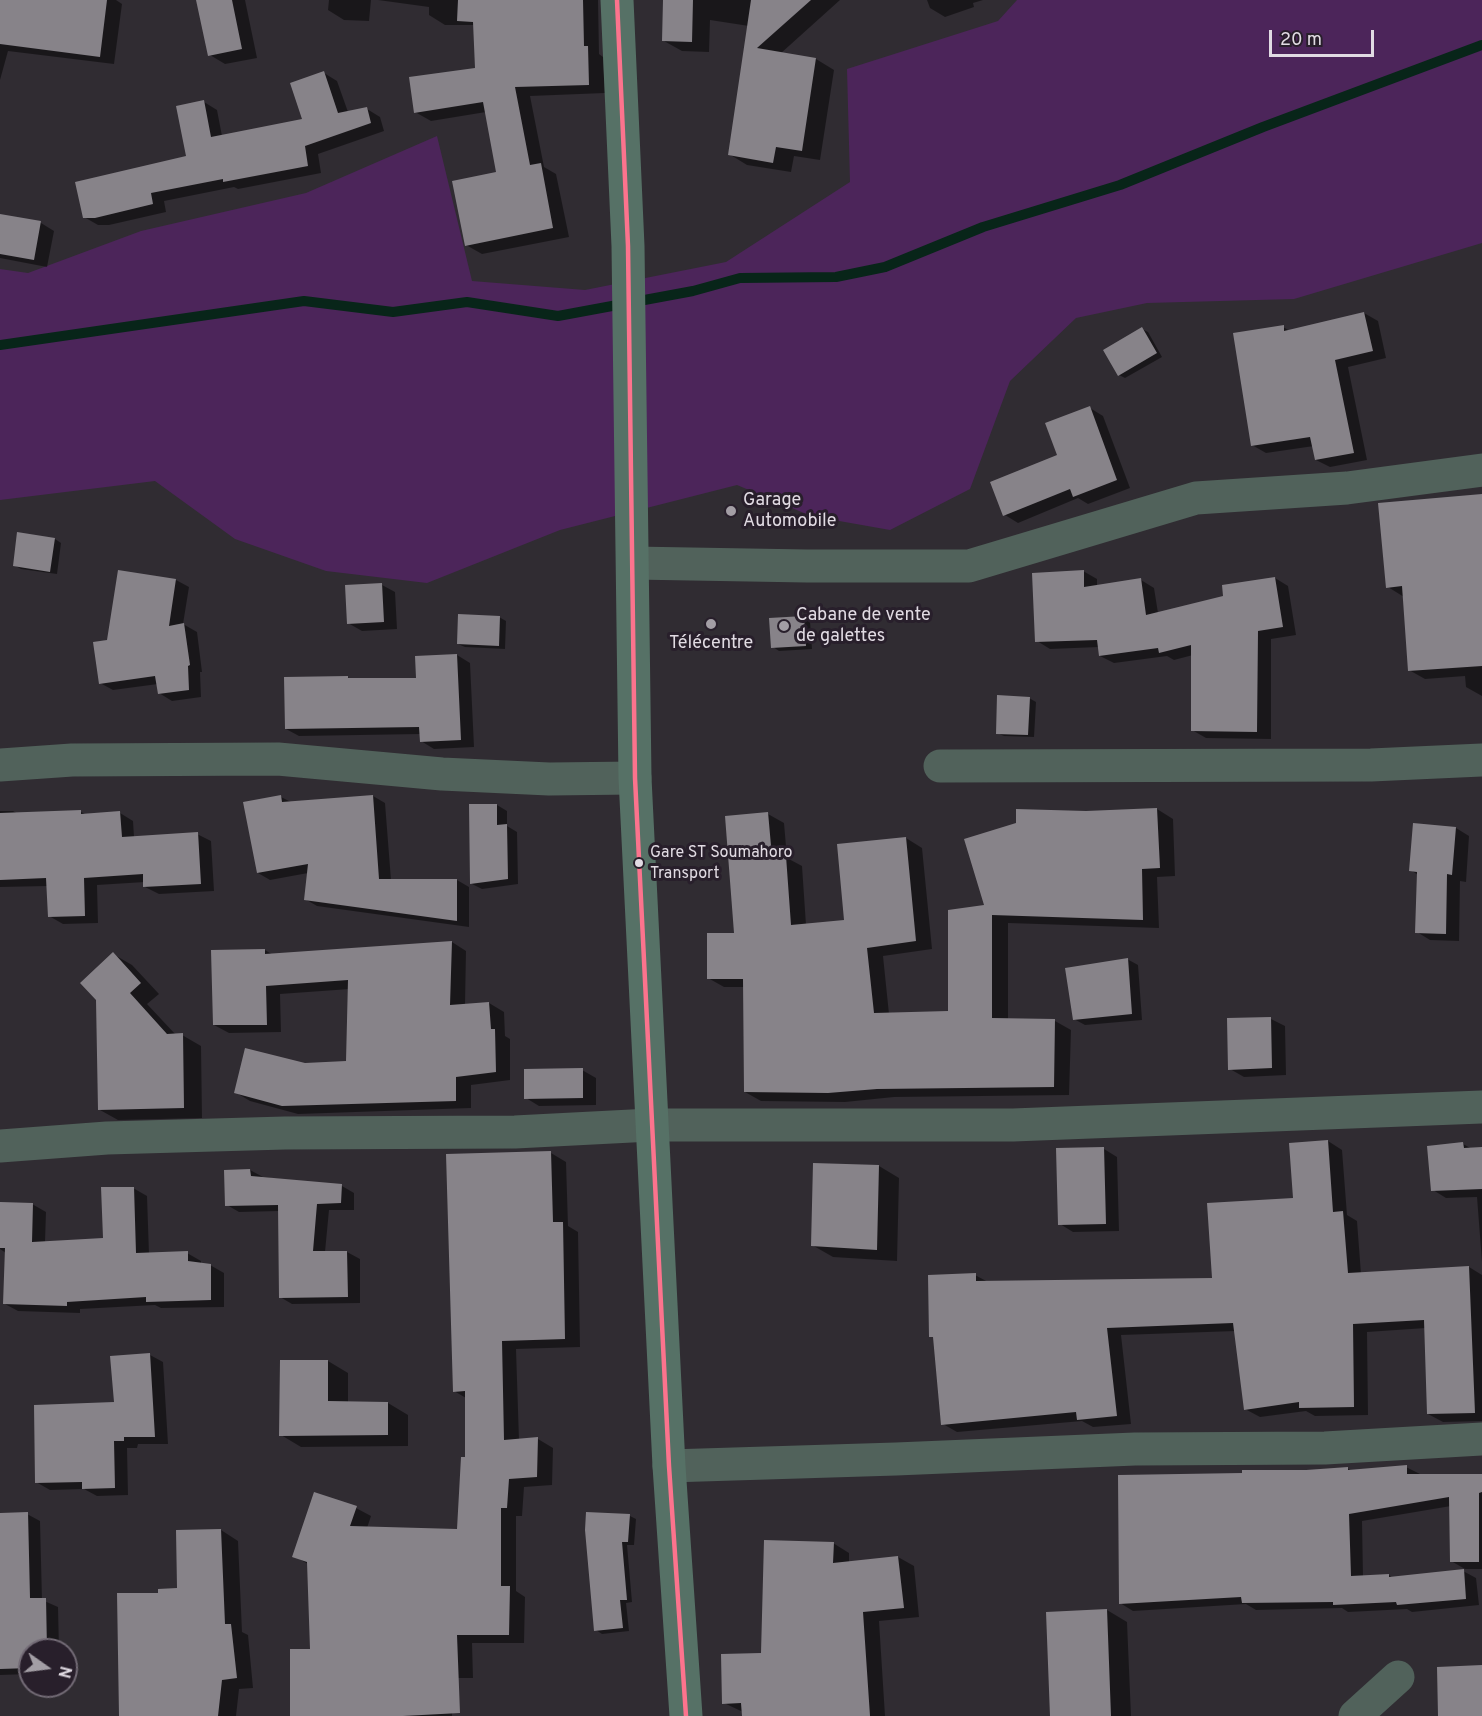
<!DOCTYPE html>
<html>
<head>
<meta charset="utf-8">
<style>
  body { margin:0 }
  #map { position:relative; width:1482px; height:1716px; overflow:hidden; background:#302c32; font-family:Overpass,sans-serif }
  canvas { display:block }
  .north { position:absolute; left:18px; top:1638px; width:60px; height:60px; box-sizing:border-box; background:#281f2b; border:2px solid #726a75; border-radius:50%; rotate:104deg; font-size:16px; font-weight:700; line-height:24px; text-align:center; color:#e1dbe3 }
  .north::after { content:''; display:block; margin:auto; width:21px; height:27px; background:#a39ea5; clip-path:polygon(50% 0,100% 100%,50% 72%,0 100%) }
  .scale { position:absolute; left:1269px; top:30px; width:105px; height:27px; box-sizing:border-box; border:3px solid #e1dbe3; border-top:0; padding-left:8px; font-size:18px; line-height:21px; white-space:nowrap; color:#e1dbe3; -webkit-text-stroke:4px #281f2b; paint-order:stroke }
</style>
</head>
<body>
<div id="map">
<canvas width="1482" height="1716"></canvas>
<div class="north">N</div>
<div class="scale">20 m</div>
</div>
<script>
const ctx = document.querySelector('canvas').getContext('2d');
ctx.lineJoin = 'round';
function paint(path, color) { ctx.fillStyle = color; ctx.fill(path, 'evenodd'); }
const shape = rows => new Path2D(rows.map(r => 'M' + r).join(''));
function stroke(path, color, width, dash) { ctx.strokeStyle = color; ctx.lineWidth = width; ctx.lineCap = dash ? 'butt' : 'round'; ctx.setLineDash(dash || []); ctx.stroke(path); }
function write(font, color, halo, rows, align = 'center') {
  ctx.font = font + ' Overpass,sans-serif'; ctx.lineWidth = 6; ctx.setLineDash([]); ctx.textBaseline = 'middle'; ctx.strokeStyle = halo; ctx.fillStyle = color; for (const [text, x, y, turn = 0] of rows) {
    ctx.save(); ctx.translate(x, y); ctx.rotate((+turn || 0) * Math.PI / 180); ctx.textAlign = isNaN(turn) ? turn : align; if (halo) ctx.strokeText(text, 0, 0); ctx.fillText(text, 0, 0); ctx.restore();
  }
}
const green = shape([
  [1017,0,1482,0,1482,243,1294,299,1147,303,1076,318,1010,381,970,489,890,530,811,516,737,485,560,530,427,583,326,571,235,539,155,481,0,500,0,269,28,273,141,231,306,193,437,136,472,281,585,290,726,262,850,182,847,69,998,21]
]);
const shadow = shape([
  [0,0,116,0,122,4,114,64,8,51,0,80],
  [198,0,245,0,257,58,225,64,210,55],
  [329,0,371,0,369,21,344,20,328,10],
  [378,0,598,0,599,54,603,57,605,93,530,96,544,167,556,174,569,237,482,254,466,245,498,173,486,112,431,121,415,112,477,69,475,25,445,25,429,15,429,7],
  [664,0,840,0,780,54,816,59,834,70,820,160,794,156,791,172,747,165,729,154,749,26,710,20,709,52,682,51,664,41],
  [927,0,983,0,973,3,974,7,945,17,930,8],
  [324,73,337,81,348,112,367,109,380,117,384,131,318,154,321,173,238,189,234,187,164,201,166,212,109,225,98,225,84,217,188,157,204,102,217,110,222,136,304,121],
  [0,215,41,223,54,231,47,267,0,258],
  [1364,313,1378,321,1386,358,1348,367,1367,460,1330,467,1316,460,1314,446,1266,453,1252,445,1283,327,1290,331],
  [1142,329,1148,332,1162,357,1125,378,1119,375],
  [1090,408,1103,416,1130,488,1088,504,1078,498,1018,523,1005,515,1059,455],
  [1482,495,1482,696,1466,687,1465,676,1425,679,1409,670,1404,597,1388,587],
  [19,534,55,539,61,543,57,574,21,569,14,565],
  [1083,571,1097,579,1097,587,1141,580,1154,588,1158,613,1225,598,1275,578,1288,586,1296,635,1271,639,1271,739,1206,738,1192,730,1193,655,1174,660,1167,656,1114,663,1100,656,1099,647,1050,649,1037,641],
  [176,580,189,587,183,624,197,632,202,672,200,672,201,697,172,701,159,693,158,684,113,690,100,683,109,642],
  [382,585,395,592,397,629,362,631,348,623],
  [499,617,506,621,505,649,465,647,458,644],
  [804,617,810,621,812,649,779,651,773,647,771,619],
  [457,655,470,663,474,747,434,749,421,741,421,734,299,736,286,729,347,677,351,679,418,680],
  [1029,698,1036,702,1034,737,1004,736,997,733],
  [373,796,385,803,391,880,457,880,469,887,469,927,317,906,305,899,308,873,270,880,258,873,281,797,291,802],
  [497,805,507,811,507,826,517,832,518,884,482,889,472,884],
  [1157,809,1173,819,1175,876,1157,877,1159,928,1008,923,1008,1020,1055,1021,1071,1030,1069,1095,894,1097,845,1102,761,1101,745,1092,745,987,724,987,708,978,736,935,768,814,784,823,787,858,802,866,806,925,846,922,906,838,922,848,932,949,883,956,889,1014,949,1013,986,906,1086,813],
  [0,811,13,811,18,814,81,812,87,815,120,813,133,821,134,837,197,834,211,841,214,891,159,894,145,887,145,882,97,885,98,923,63,924,49,916,48,886,0,887],
  [1456,828,1469,836,1466,882,1460,881,1459,941,1430,940,1417,932,1418,875,1411,870],
  [452,942,466,951,465,1005,489,1003,504,1012,505,1036,510,1039,510,1080,471,1085,471,1108,298,1114,250,1101,235,1092,305,1064,348,1062,350,989,280,994,281,1032,229,1033,214,1025,265,950,273,955],
  [113,954,132,965,159,994,147,1004,176,1035,182,1035,201,1046,202,1118,118,1120,100,1110],
  [1127,959,1138,965,1142,1020,1085,1025,1074,1019],
  [1271,1019,1285,1026,1286,1075,1244,1077,1230,1069,1229,1020],
  [582,1070,596,1078,596,1105,539,1106,526,1098],
  [1328,1141,1342,1150,1347,1215,1357,1221,1361,1274,1469,1267,1482,1275,1482,1421,1443,1422,1428,1414,1426,1328,1367,1332,1368,1415,1315,1416,1306,1411,1260,1417,1245,1409,1236,1331,1121,1335,1131,1424,1093,1427,1082,1421,957,1432,943,1424,935,1338,931,1336,975,1275,988,1282,1213,1279,1294,1200],
  [1463,1144,1472,1149,1482,1149,1482,1262,1477,1197,1446,1198,1433,1190],
  [1104,1149,1117,1157,1119,1231,1073,1232,1060,1224],
  [551,1153,566,1162,568,1226,578,1232,580,1347,516,1349,519,1440,538,1439,553,1448,552,1485,524,1487,522,1516,516,1516,516,1591,525,1597,524,1643,472,1643,473,1678,454,1678,452,1716,294,1716,311,1651,308,1564,294,1556,356,1508,371,1516,367,1528,458,1530,467,1458,466,1398,454,1391],
  [879,1166,899,1178,897,1261,833,1257,812,1245],
  [250,1170,263,1177,342,1186,354,1193,354,1210,329,1210,325,1252,347,1252,360,1259,360,1303,292,1304,280,1297,279,1211,239,1212,227,1205],
  [133,1188,147,1196,149,1254,187,1253,201,1261,201,1264,210,1265,224,1273,224,1307,161,1308,155,1305,80,1309,80,1313,18,1311,5,1304,6,1253,0,1249,0,1204,32,1204,46,1212,45,1242,104,1239],
  [150,1355,163,1362,168,1444,138,1444,137,1448,127,1448,128,1495,97,1496,84,1489,50,1490,36,1482,115,1404],
  [328,1361,348,1373,348,1403,388,1403,408,1415,408,1446,301,1447,281,1435],
  [1406,1467,1420,1474,1482,1475,1482,1569,1465,1569,1451,1561,1451,1506,1362,1521,1363,1577,1389,1575,1393,1578,1463,1571,1476,1578,1479,1605,1412,1612,1407,1609,1348,1612,1342,1608,1256,1610,1246,1604,1133,1611,1120,1603,1306,1471,1347,1468,1352,1471],
  [0,1514,27,1514,40,1521,42,1600,58,1607,59,1650,30,1650,30,1674,0,1675],
  [630,1516,636,1519,634,1545,627,1545,632,1602,626,1603,629,1631,602,1634,596,1630],
  [221,1530,238,1541,242,1632,248,1635,253,1688,239,1689,236,1716,120,1716,159,1594,179,1589],
  [833,1543,849,1553,849,1563,898,1557,914,1566,919,1617,879,1621,885,1716,743,1716,743,1712,724,1703,762,1654],
  [1107,1610,1127,1622,1131,1716,1052,1716]
]);
const stream = shape([
  [0,345,304,301,393,312,467,302,558,316,693,291,740,278,836,277,885,267,983,227,1120,185,1263,127,1482,45]
]);
const building = shape([
  [0,0,107,0,100,57,0,44],
  [196,0,232,0,242,49,208,56],
  [458,0,583,0,584,46,588,46,589,85,515,87,530,165,541,163,553,228,465,246,452,181,496,172,483,102,414,113,409,77,475,68,473,22,457,21],
  [663,0,693,0,692,42,662,41],
  [751,0,811,0,757,48,816,58,802,151,776,147,773,163,728,155],
  [324,71,338,113,367,107,371,123,305,146,308,166,223,182,223,179,151,193,153,204,95,218,83,218,75,182,186,156,176,106,204,100,211,137,302,119,290,83],
  [0,214,41,221,34,260,0,254],
  [1364,312,1373,351,1335,360,1354,453,1315,460,1310,437,1251,446,1233,333,1284,325,1284,331],
  [1142,327,1157,353,1118,376,1103,350],
  [1090,406,1117,480,1073,497,1070,489,1003,516,990,482,1057,455,1045,423],
  [1482,494,1482,666,1408,671,1402,586,1386,588,1378,503],
  [17,532,55,538,50,572,13,566],
  [118,570,176,579,169,626,184,623,190,665,188,666,189,690,158,694,155,676,99,684,93,642,107,640],
  [1084,570,1084,587,1141,578,1146,615,1223,596,1222,585,1275,577,1283,627,1258,631,1257,732,1191,731,1191,645,1159,653,1158,648,1099,656,1097,640,1035,642,1032,573],
  [382,583,384,622,347,624,345,585],
  [458,614,500,616,499,646,457,644],
  [804,616,806,646,771,648,769,618],
  [457,654,461,740,420,742,419,727,285,729,284,677,348,676,348,678,416,678,415,656],
  [997,695,1030,697,1028,735,996,734],
  [281,795,282,802,373,795,379,879,457,879,457,921,304,900,308,864,257,873,243,802],
  [469,804,497,804,497,825,507,824,508,879,470,884],
  [1157,808,1160,868,1142,869,1143,920,992,915,992,1018,1055,1019,1054,1087,877,1089,828,1093,744,1092,743,979,707,979,707,933,734,933,725,816,768,812,772,857,786,856,791,925,844,920,837,844,906,837,916,941,867,948,874,1013,948,1011,948,910,984,905,964,839,1016,823,1016,809,1086,811],
  [81,810,81,814,120,811,122,837,198,832,201,884,143,887,143,874,84,878,85,916,48,917,46,878,0,880,0,813],
  [1413,823,1456,827,1452,875,1447,874,1446,934,1415,933,1417,872,1409,871],
  [452,941,450,1005,489,1002,491,1029,495,1029,496,1072,456,1077,456,1101,282,1106,234,1093,245,1048,305,1063,346,1061,348,980,266,986,267,1025,213,1025,211,950,265,949,265,954],
  [113,952,141,983,130,993,167,1034,183,1033,184,1108,98,1110,96,1000,80,983],
  [1128,958,1132,1014,1073,1020,1065,968],
  [1271,1017,1272,1068,1228,1070,1227,1018],
  [583,1068,583,1098,524,1099,524,1069],
  [1328,1140,1333,1212,1343,1211,1348,1273,1469,1266,1475,1413,1427,1414,1424,1320,1353,1324,1354,1407,1299,1408,1299,1402,1244,1410,1233,1323,1107,1328,1117,1416,1077,1420,1076,1412,941,1425,933,1337,929,1337,928,1275,976,1273,976,1281,1212,1278,1207,1203,1293,1198,1289,1143],
  [1463,1142,1464,1148,1482,1147,1482,1189,1431,1191,1427,1146],
  [1104,1147,1106,1224,1058,1225,1056,1148],
  [551,1151,553,1222,563,1222,565,1339,502,1341,504,1440,538,1437,537,1477,509,1479,507,1508,501,1508,501,1586,510,1586,509,1635,457,1635,460,1713,403,1716,290,1716,290,1649,310,1649,307,1562,292,1557,314,1492,357,1506,350,1526,457,1529,461,1457,465,1457,465,1391,453,1392,446,1154],
  [813,1163,879,1165,877,1250,811,1246],
  [250,1169,251,1176,342,1184,341,1203,317,1204,313,1251,347,1251,348,1297,279,1298,278,1205,225,1206,224,1170],
  [101,1187,134,1187,136,1253,188,1251,188,1261,211,1264,211,1300,146,1302,146,1297,67,1302,67,1306,3,1304,5,1248,0,1248,0,1202,33,1203,32,1242,103,1238],
  [150,1353,155,1437,124,1437,124,1441,114,1441,115,1488,82,1489,82,1482,35,1483,34,1405,114,1402,110,1356],
  [280,1360,328,1360,328,1401,388,1402,388,1435,279,1436],
  [1407,1465,1407,1474,1482,1474,1482,1492,1479,1493,1479,1562,1450,1562,1449,1497,1349,1514,1351,1576,1389,1574,1389,1577,1464,1569,1466,1599,1397,1605,1396,1602,1333,1605,1333,1602,1242,1603,1241,1597,1119,1604,1118,1475,1242,1473,1242,1470,1306,1470,1348,1467,1348,1470],
  [28,1512,30,1598,46,1598,47,1650,30,1650,30,1668,0,1669,0,1513],
  [586,1512,630,1514,628,1542,622,1542,627,1600,620,1600,623,1628,594,1631,585,1530],
  [221,1529,225,1624,231,1624,237,1678,222,1680,218,1716,119,1716,117,1593,158,1593,158,1589,177,1588,176,1530],
  [764,1540,834,1542,833,1563,898,1556,904,1608,863,1612,870,1716,742,1716,741,1703,722,1704,721,1654,761,1653],
  [1107,1609,1111,1716,1050,1716,1046,1612],
  [1482,1665,1482,1716,1438,1716,1437,1667]
]);
const street = shape([
  [633,563,807,566,969,566,1196,498,1347,488,1482,470],
  [0,765,72,760,278,759,442,774,549,779,635,778],
  [940,766,1371,765,1482,760],
  [0,1146,107,1138,285,1133,515,1132,651,1125,1013,1125,1482,1107],
  [669,1466,896,1459,1135,1449,1325,1448,1482,1439],
  [1355,1716,1398,1677]
]);
const highway = shape([
  [617,0,628,246,635,778,669,1466,686,1716]
]);
const bus1 = shape([
  [617,0,628,246,635,778,669,1466,686,1716]
]);
const markers = [
  [731,511,6,"#a39ea5"],
  [711,624,6,"#a39ea5"],
  [784,626,6,"#a39ea5"],
  [639,863,5,"#e1dbe3"]
];
const busNames = [
  ["Gare ST Soumahoro",650,854],
  ["Transport",650,875]
];
const poiNames = [
  ["Garage",743,501],
  ["Automobile",743,522],
  ["Cabane de vente",796,616],
  ["de galettes",796,637],
  ["Télécentre",711,644,"center"]
];
paint(green, '#4c255a');
paint(shadow, '#0007');
stroke(stream, '#082519', 10);
paint(building, '#878389');
stroke(street, '#51625b', 33);
stroke(highway, '#567166', 33);
stroke(bus1, '#fc738d', 4.5);
for (const [x, y, r, color] of markers) { const dot = new Path2D(); dot.arc(x, y, r, 0, 2 * Math.PI); ctx.fillStyle = color; ctx.fill(dot); stroke(dot, '#281f2b', 2); }
write('16px', '#e1dbe3', '#281f2b', busNames, 'left');
write('18px', '#e1dbe3', '#281f2b', poiNames, 'left');
</script>
</body>
</html>
